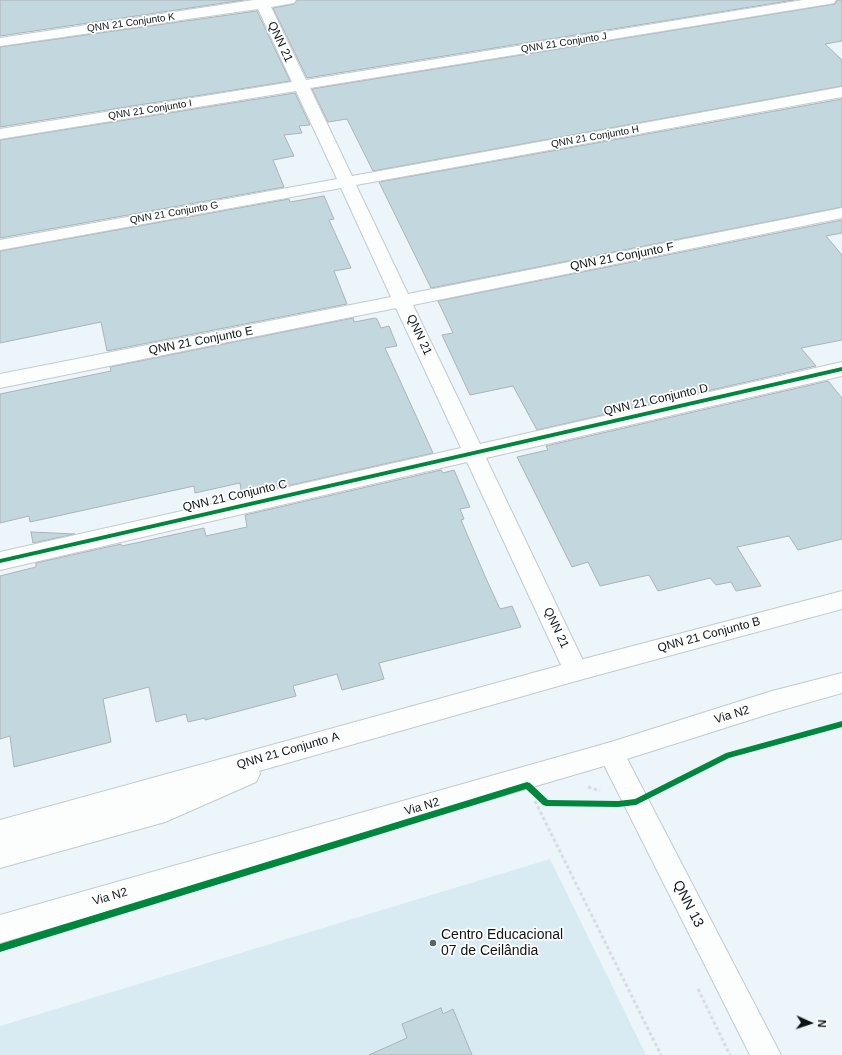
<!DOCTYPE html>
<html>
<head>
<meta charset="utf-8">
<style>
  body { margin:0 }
  #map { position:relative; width:842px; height:1055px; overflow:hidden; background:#ecf5f9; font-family:Helvetica,sans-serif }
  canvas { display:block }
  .north { position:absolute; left:790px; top:1003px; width:40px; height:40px; -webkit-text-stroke:3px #fff; paint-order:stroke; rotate:93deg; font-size:11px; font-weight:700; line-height:16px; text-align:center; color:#0d1416 }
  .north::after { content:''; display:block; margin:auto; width:14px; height:18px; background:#0d1416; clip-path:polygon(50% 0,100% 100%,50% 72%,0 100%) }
</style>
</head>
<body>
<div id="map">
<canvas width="842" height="1055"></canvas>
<div class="north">N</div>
</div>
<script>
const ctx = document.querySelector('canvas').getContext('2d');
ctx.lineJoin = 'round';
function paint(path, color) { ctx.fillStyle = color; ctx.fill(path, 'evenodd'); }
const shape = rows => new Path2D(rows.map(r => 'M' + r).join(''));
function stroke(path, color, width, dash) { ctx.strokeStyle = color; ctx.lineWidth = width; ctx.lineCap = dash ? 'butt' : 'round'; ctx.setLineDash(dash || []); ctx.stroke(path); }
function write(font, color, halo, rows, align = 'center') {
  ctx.font = font + ' Helvetica,sans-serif'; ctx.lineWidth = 3.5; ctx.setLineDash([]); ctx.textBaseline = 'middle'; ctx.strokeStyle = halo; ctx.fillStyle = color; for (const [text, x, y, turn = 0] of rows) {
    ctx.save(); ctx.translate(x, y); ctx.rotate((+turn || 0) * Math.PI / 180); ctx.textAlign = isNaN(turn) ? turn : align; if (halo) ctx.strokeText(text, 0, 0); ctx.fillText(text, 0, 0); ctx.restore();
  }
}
const built = shape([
  [550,859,646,1055,0,1055,0,1026]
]);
const building = shape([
  [0,0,244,0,0,36,0,0],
  [297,0,794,0,307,78,273,8,294,4,297,0],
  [837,0,842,0,842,41,825,44,842,60,842,86,373,171,347,119,328,122,312,89,829,5,835,4,837,0],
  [257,11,290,81,0,127,0,47,257,11],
  [295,93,310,125,299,126,302,133,284,135,294,156,273,160,284,187,0,238,0,140,295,93],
  [842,99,842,207,431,288,379,182,842,99],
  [324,196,334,219,329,220,351,268,334,271,347,304,107,351,101,322,0,343,0,251,289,199,290,202,324,196],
  [842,220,842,233,826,236,842,255,842,340,801,348,816,366,537,430,513,386,470,395,442,335,453,333,438,301,842,220],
  [353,318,354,322,375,318,377,319,381,328,389,326,397,346,385,348,433,453,242,496,240,483,195,493,194,486,30,522,29,516,0,523,0,394,111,371,110,367,353,318],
  [828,381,842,398,842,539,798,550,789,536,737,547,761,586,736,591,731,582,716,585,710,578,658,591,649,575,600,586,588,562,572,567,517,457,548,450,546,446,828,381],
  [441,470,443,473,454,470,470,507,460,509,464,519,461,520,484,574,500,609,512,606,521,627,379,663,384,679,342,690,337,674,293,686,296,696,205,720,205,718,188,722,186,714,156,722,149,687,103,699,111,742,14,767,10,736,0,739,0,576,36,567,36,563,121,544,122,546,204,528,206,536,247,527,245,515,441,470],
  [31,532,75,534,33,543,31,532],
  [441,1008,443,1014,453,1009,472,1055,369,1055,407,1038,402,1024,441,1008]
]);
const path = shape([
  [588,787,600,791],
  [535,801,661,1055],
  [698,989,730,1055]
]);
const minor = shape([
  [254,0,296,0,294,3,271,7,306,80,803,0,836,0,834,3,829,4,310,88,352,176,842,87,842,97,356,185,408,294,842,208,842,218,413,305,480,444,842,362,842,376,486,458,588,671,585,678,576,681,567,678,467,462,0,570,0,552,461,448,396,308,0,388,0,374,391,297,341,188,0,250,0,240,337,179,296,91,0,139,0,129,292,82,258,9,0,46,0,38,254,0],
  [611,742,620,745,781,1055,750,1055,598,753,602,745,611,742]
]);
const major = shape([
  [842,591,842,609,576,681,259,771,260,774,256,782,165,822,0,868,0,820,576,661,842,591],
  [842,673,842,693,772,713,611,764,0,943,0,915,611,742,772,691,842,673]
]);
const cycleway = shape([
  [842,367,842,371,0,563,0,559,842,367],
  [842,721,842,727,729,758,636,805,618,807,546,806,543,805,526,789,0,952,0,944,527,782,530,783,548,800,618,801,635,799,726,753,842,721]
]);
const markers = [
  [433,943,4,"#5b6365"]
];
const farStreetnames = [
  ["QNN 21 Conjunto K",131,23,-8],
  ["QNN 21 Conjunto J",564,43,-9],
  ["QNN 21 Conjunto I",150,110,-9],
  ["QNN 21 Conjunto H",595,137,-10],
  ["QNN 21 Conjunto G",174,213,-10]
];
const streetNames = [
  ["QNN 21",280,42,65],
  ["QNN 21 Conjunto F",622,257,-11],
  ["QNN 21",419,335,65],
  ["QNN 21 Conjunto E",201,341,-11],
  ["QNN 21 Conjunto D",656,400,-13],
  ["QNN 21 Conjunto C",235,496,-13],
  ["QNN 21",556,628,65],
  ["QNN 21 Conjunto B",709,635,-15],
  ["Via N2",732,715,-17],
  ["QNN 21 Conjunto A",288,751,-16],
  ["Via N2",422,807,-16],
  ["Via N2",110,897,-16]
];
const nearStreetnames = [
  ["QNN 13",688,904,63]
];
const nearPoinames = [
  ["Centro Educacional",441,935],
  ["07 de Ceilândia",441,951]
];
paint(built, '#d8ebf3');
paint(building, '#c3d7df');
stroke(building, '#abb3b6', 1);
stroke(minor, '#c3cace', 2);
stroke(major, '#c3cace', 2);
stroke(path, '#dadddf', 3, [3.5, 2.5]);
paint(minor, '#fcfefe');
paint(major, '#fcfefe');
paint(cycleway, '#00873e');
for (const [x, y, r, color] of markers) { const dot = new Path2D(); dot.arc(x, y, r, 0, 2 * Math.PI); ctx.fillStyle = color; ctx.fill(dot); stroke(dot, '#fff', 1.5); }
write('10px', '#0d1416', '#fff', farStreetnames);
write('12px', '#0d1416', '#fff', streetNames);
write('14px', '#0d1416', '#fff', nearStreetnames);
write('14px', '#0d1416', '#fff', nearPoinames, 'left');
</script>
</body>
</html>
